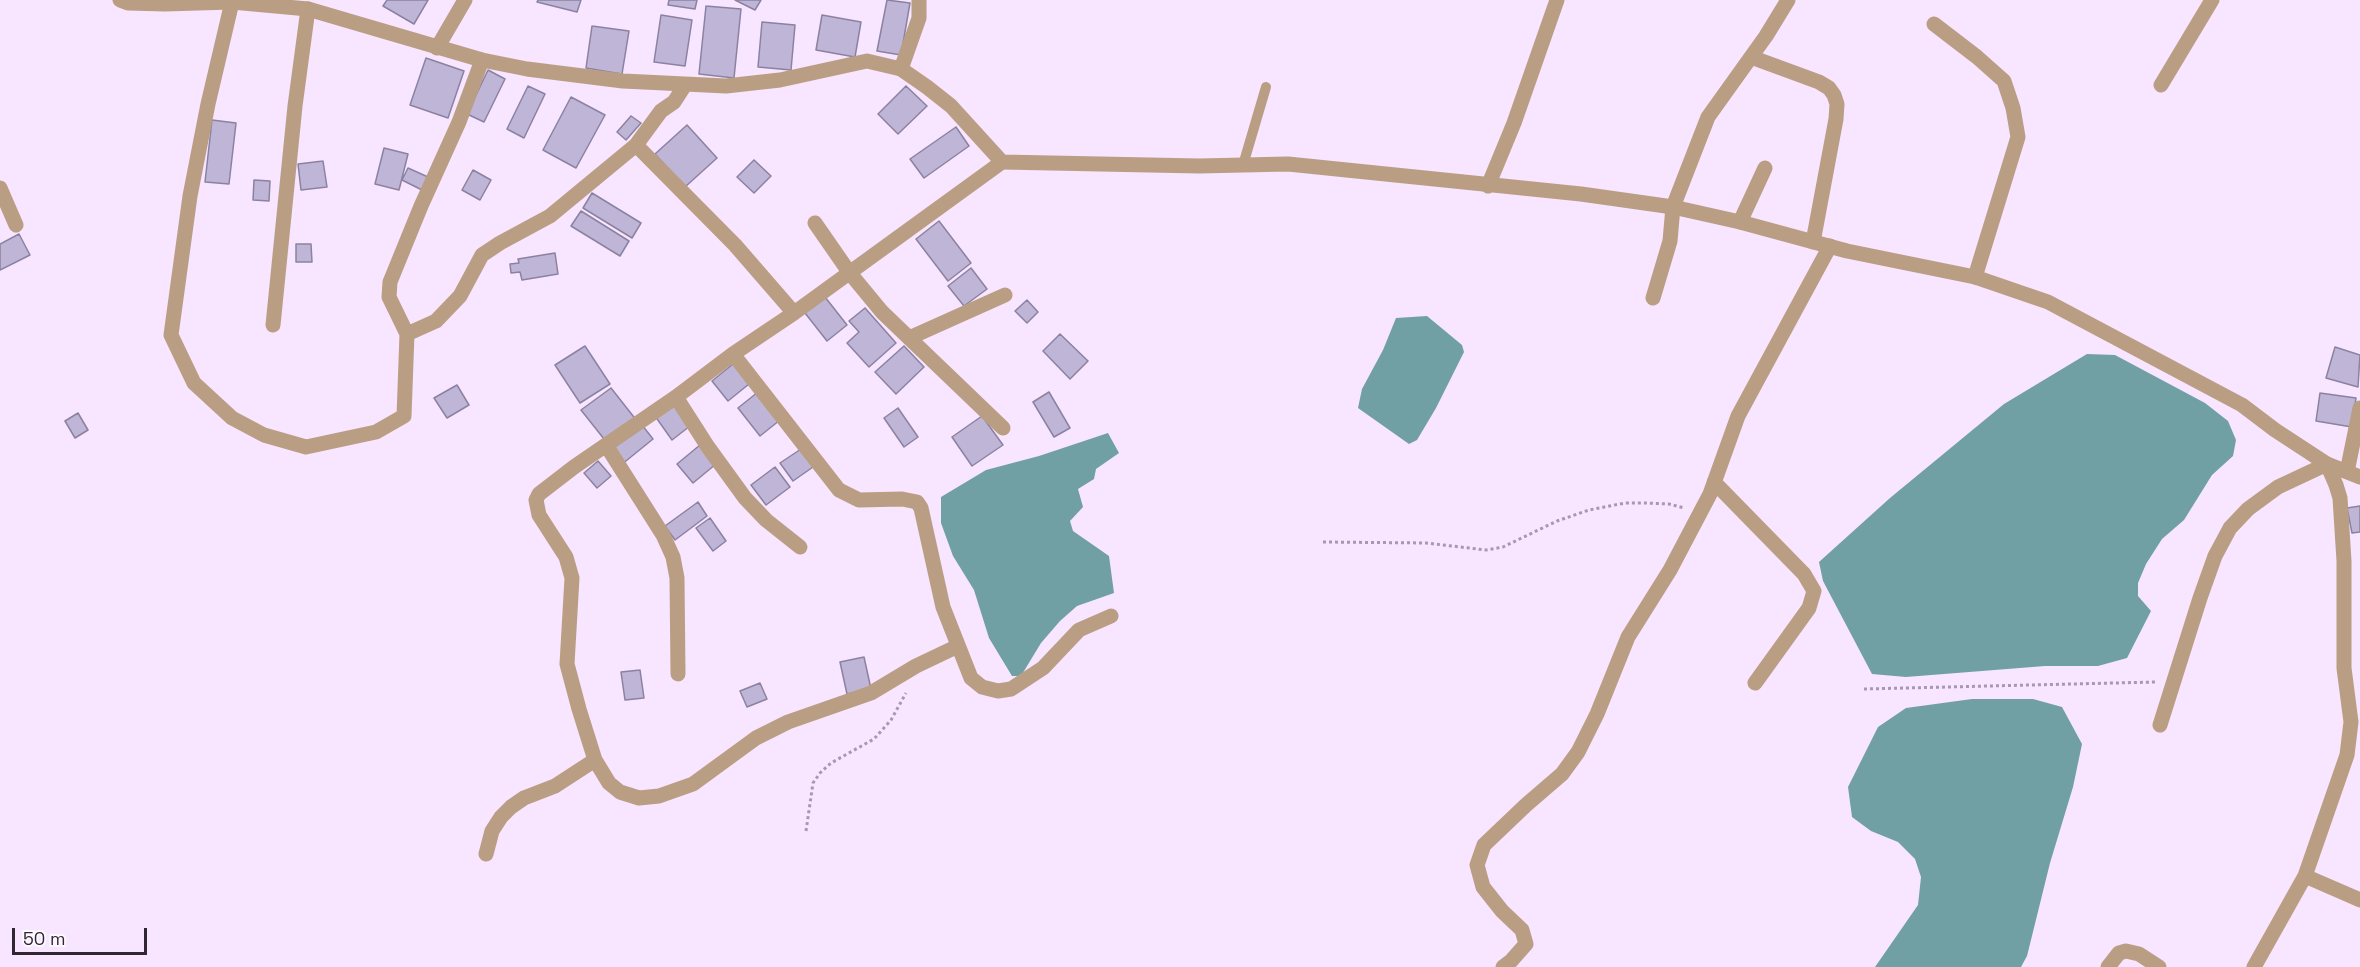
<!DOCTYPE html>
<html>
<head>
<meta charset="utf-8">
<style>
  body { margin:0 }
  #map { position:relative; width:2360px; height:967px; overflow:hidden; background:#f8e5ff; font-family:"Space Grotesk",sans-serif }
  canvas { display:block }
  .scale { position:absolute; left:12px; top:928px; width:135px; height:27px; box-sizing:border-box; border:3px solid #302733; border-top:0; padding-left:8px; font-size:18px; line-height:21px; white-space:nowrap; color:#302733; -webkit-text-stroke:4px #fdf8ff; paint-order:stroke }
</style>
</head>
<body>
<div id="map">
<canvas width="2360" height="967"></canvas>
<div class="scale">50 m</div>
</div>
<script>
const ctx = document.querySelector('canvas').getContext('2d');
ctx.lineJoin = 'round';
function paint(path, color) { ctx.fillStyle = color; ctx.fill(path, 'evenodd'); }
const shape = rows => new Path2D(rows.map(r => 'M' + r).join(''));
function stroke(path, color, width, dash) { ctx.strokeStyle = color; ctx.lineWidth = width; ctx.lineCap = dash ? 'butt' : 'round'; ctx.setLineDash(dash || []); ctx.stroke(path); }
const water = shape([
  [1427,316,1462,345,1464,352,1436,408,1417,440,1409,444,1358,408,1362,389,1383,350,1396,318],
  [2087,354,2115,355,2205,403,2228,421,2236,440,2233,456,2212,475,2184,520,2162,539,2146,564,2138,583,2138,596,2151,611,2127,658,2098,666,2045,666,1906,677,1872,674,1823,581,1819,562,1890,498,2004,404],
  [1108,433,1119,453,1096,469,1094,479,1078,489,1083,507,1070,521,1073,531,1109,556,1114,593,1077,606,1060,621,1041,643,1021,676,1012,676,989,638,974,590,953,556,941,523,941,497,986,470,1039,456],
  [1972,699,2033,699,2062,707,2082,744,2073,787,2050,863,2027,956,2021,967,1875,967,1918,905,1921,877,1915,859,1898,842,1871,831,1852,817,1848,787,1878,727,1906,708]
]);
const building = shape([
  [387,0,428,0,414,24,383,6,387,0],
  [538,0,581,0,577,12,537,2,538,0],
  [669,0,697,0,695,9,668,5,669,0],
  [735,0,761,0,755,10,735,0],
  [887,0,910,3,901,55,877,51,887,0],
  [706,6,741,9,734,78,699,74,706,6],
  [661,15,692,20,685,66,654,62,661,15],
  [822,15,861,22,855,57,816,50,822,15],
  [762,22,795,25,791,70,758,67,762,22],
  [592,26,629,31,622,74,586,68,592,26],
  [426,58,464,71,448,118,410,105,426,58],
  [488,70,505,79,484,122,467,114,488,70],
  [528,86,545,94,524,138,507,129,528,86],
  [906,86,927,106,898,134,878,114,906,86],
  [571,97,605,115,576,168,543,150,571,97],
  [631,116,641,123,626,140,617,132,631,116],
  [212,120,236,123,229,184,205,182,212,120],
  [687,125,717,158,685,187,655,154,687,125],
  [956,127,969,146,924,178,910,159,956,127],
  [384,148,408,154,399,190,375,184,384,148],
  [754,160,771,176,754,193,737,177,754,160],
  [323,161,327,187,301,190,298,164,323,161],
  [408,168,428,177,422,190,402,180,408,168],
  [473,170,491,180,480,200,462,190,473,170],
  [254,180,270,181,269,201,253,200,254,180],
  [592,193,641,223,632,238,583,208,592,193],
  [581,211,629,241,620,256,571,226,581,211],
  [939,221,971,263,948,281,916,239,939,221],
  [19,234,30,255,0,270,0,244,19,234],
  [296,244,311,244,312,262,296,262,296,244],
  [555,253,558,274,522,280,520,272,511,273,510,264,519,263,518,259,555,253],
  [971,268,987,289,964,306,948,286,971,268],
  [825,297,847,325,827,341,805,313,825,297],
  [1027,300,1038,312,1027,323,1015,311,1027,300],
  [865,308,896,343,869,367,847,343,859,332,849,321,865,308],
  [1060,334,1088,361,1070,379,1043,351,1060,334],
  [585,346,610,384,580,403,555,365,585,346],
  [904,346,924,367,896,394,875,372,904,346],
  [2335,347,2360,355,2358,387,2326,378,2335,347],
  [733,364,749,384,728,401,712,381,733,364],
  [457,385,469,405,447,418,434,398,457,385],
  [611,388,637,421,608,444,581,410,611,388],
  [758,392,780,420,760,436,738,408,758,392],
  [1049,392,1070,428,1054,437,1033,402,1049,392],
  [2320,393,2356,398,2352,427,2316,421,2320,393],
  [674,403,690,426,672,440,655,416,674,403],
  [898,408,918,437,904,447,884,418,898,408],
  [78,413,88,430,75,438,65,421,78,413],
  [982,416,1003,445,972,466,952,437,982,416],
  [642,425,653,439,621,465,610,451,642,425],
  [700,445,716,464,693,483,677,464,700,445],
  [801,449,813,467,793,481,780,463,801,449],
  [598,461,611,476,597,488,584,473,598,461],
  [775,467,790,487,766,505,751,485,775,467],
  [698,502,707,516,675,540,665,526,698,502],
  [2360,506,2360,532,2352,533,2347,508,2360,506],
  [710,518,726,541,713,551,696,528,710,518],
  [864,657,871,689,847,694,840,662,864,657],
  [640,670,644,698,625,700,621,672,640,670],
  [760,683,767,699,747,707,740,691,760,683]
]);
const path = shape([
  [1323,542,1426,543,1486,550,1503,547,1557,521,1589,510,1625,503,1646,503,1669,504,1684,508],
  [1864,689,2156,682],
  [806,831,813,783,820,773,831,763,874,739,891,720,906,693]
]);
const service = shape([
  [1243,165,1266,87]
]);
const minor = shape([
  [232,2,208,104,190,196,171,335,194,383,232,418,264,435,306,447,376,432,404,416,407,334],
  [1934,24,1977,57,2004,81,2013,108,2018,137,1975,277],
  [437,48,465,0],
  [1751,57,1819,82,1829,88,1834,95,1837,104,1836,119,1813,242],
  [482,60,459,122,421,206,390,282,389,297,407,334,436,321,460,296,482,255,500,243,550,216,636,145,661,111,674,102,685,85],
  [901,69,919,18,919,0],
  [2161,85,2212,0],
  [636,145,735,245,794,313],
  [1488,186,1514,123,1557,0],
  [0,188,16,225],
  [1740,222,1765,168],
  [815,223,849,272,882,312,1003,428],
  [1653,298,1670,241,1673,207,1708,117,1766,36,1788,0],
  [273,325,295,106,308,9],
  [909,338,1005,295],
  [733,354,839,490,859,500,902,499,917,502,921,508,943,607,971,678,982,687,998,691,1011,689,1043,668,1079,630,1111,616],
  [676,397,708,447,745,498,766,520,800,547],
  [606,445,663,535,673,557,677,578,678,674],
  [2347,472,2360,408],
  [1714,482,1804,574,1814,591,1809,608,1755,683],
  [958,646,916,666,871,693,788,722,756,738,693,784,659,796,639,798,620,792,609,783,595,760,579,709,567,664,572,578,566,557,539,515,536,500,539,494,574,467,676,397,733,354,794,313,1002,162],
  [2160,725,2200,598,2215,556,2230,528,2248,509,2278,487,2327,464,2360,477],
  [486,854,492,831,501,817,511,807,524,798,555,786,595,760],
  [2305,876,2360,900],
  [1503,967,1511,961,1526,944,1522,930,1502,911,1483,887,1477,865,1484,845,1526,805,1562,774,1578,752,1597,714,1628,637,1670,570,1710,494,1738,416,1830,246],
  [2108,967,2119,953,2126,951,2139,954,2159,967],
  [2254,967,2305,876,2347,755,2351,722,2344,668,2344,561,2340,498,2336,485,2327,464]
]);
const tertiary = shape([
  [120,0,128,3,165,4,232,2,308,9,482,60,527,69,623,81,726,86,780,80,867,61,901,69,927,87,951,106,1002,162,1199,166,1288,164,1581,194,1673,207,1740,222,1847,251,1975,277,2048,302,2242,405,2275,430,2327,464]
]);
paint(water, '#70a0a3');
paint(building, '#bfb5d7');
stroke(building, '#8b82a1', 1.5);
stroke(path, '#a798ad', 3, [3, 3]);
stroke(service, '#ba9e83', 10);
stroke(minor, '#ba9e83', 15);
stroke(tertiary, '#ba9e83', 15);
</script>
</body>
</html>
